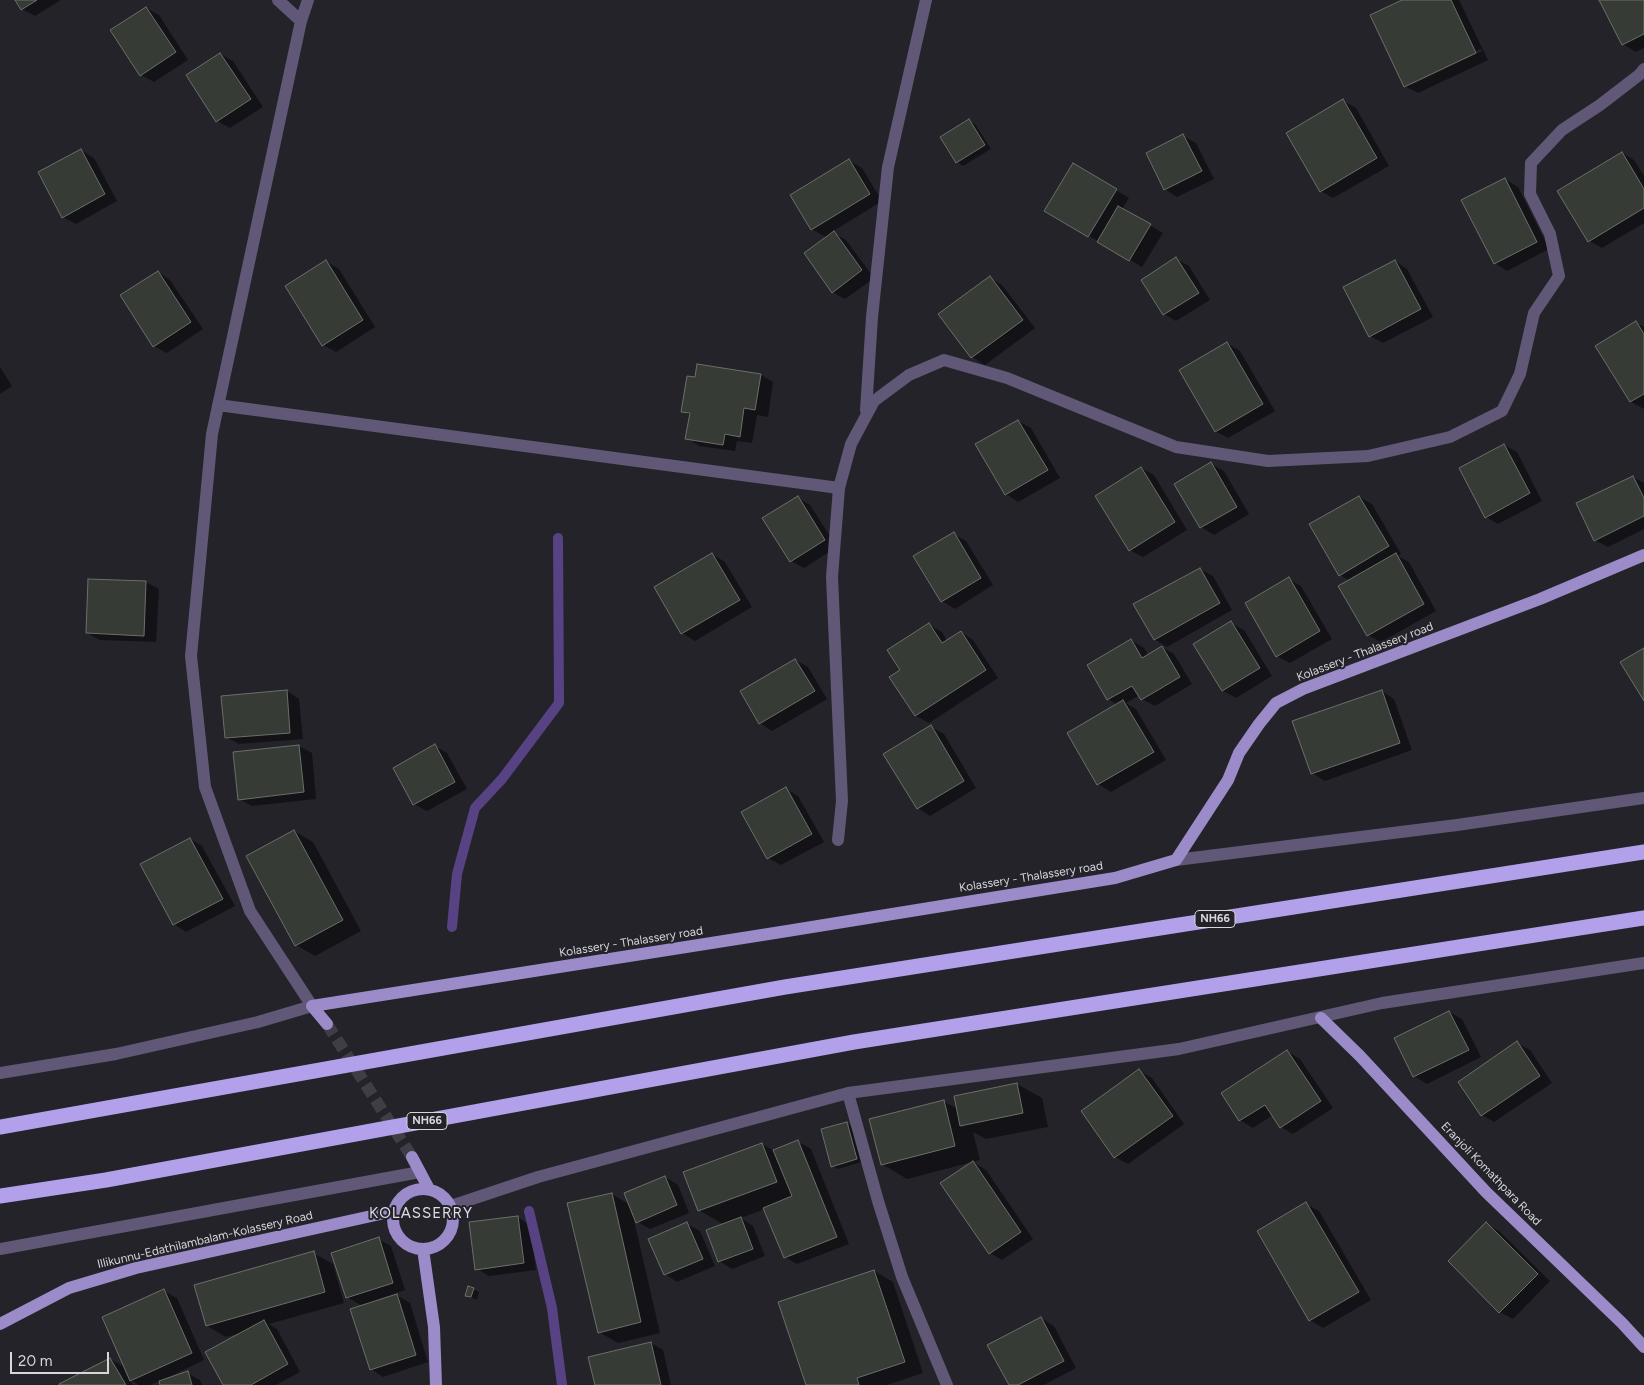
<!DOCTYPE html>
<html>
<head>
<meta charset="utf-8">
<style>
  body { margin:0 }
  #map { position:relative; width:1644px; height:1385px; overflow:hidden; background:#24232a; font-family:Figtree,sans-serif }
  canvas { display:block }
  .scale { position:absolute; left:10px; top:1352px; width:99px; height:22px; box-sizing:border-box; border:2px solid #d7d6db; border-top:0; padding-left:6px; font-size:15px; line-height:18px; white-space:nowrap; color:#d7d6db; -webkit-text-stroke:4px #24232a; paint-order:stroke }
</style>
</head>
<body>
<div id="map">
<canvas width="1644" height="1385"></canvas>
<div class="scale">20 m</div>
</div>
<script>
const ctx = document.querySelector('canvas').getContext('2d');
ctx.lineJoin = 'round';
function paint(path, color) { ctx.fillStyle = color; ctx.fill(path, 'evenodd'); }
const shape = rows => new Path2D(rows.map(r => 'M' + r).join(''));
function stroke(path, color, width, dash) { ctx.strokeStyle = color; ctx.lineWidth = width; ctx.lineCap = dash ? 'butt' : 'round'; ctx.setLineDash(dash || []); ctx.stroke(path); }
function write(font, color, halo, rows, align = 'center') {
  ctx.font = font + ' Figtree,sans-serif'; ctx.lineWidth = 4; ctx.setLineDash([]); ctx.textBaseline = 'middle'; ctx.strokeStyle = halo; ctx.fillStyle = color; for (const [text, x, y, turn = 0] of rows) {
    ctx.save(); ctx.translate(x, y); ctx.rotate((+turn || 0) * Math.PI / 180); ctx.textAlign = isNaN(turn) ? turn : align; if (halo) ctx.strokeText(text, 0, 0); ctx.fillText(text, 0, 0); ctx.restore();
  }
}
const shadow = shape([
  [16,0,61,0,35,16,22,9],
  [1405,0,1459,0,1488,60,1418,93,1405,86],
  [1481,49,1482,51,1411,85,1411,82],
  [1601,0,1644,0,1644,48,1636,52,1623,44],
  [146,8,159,15,188,60,154,82,141,75],
  [220,54,233,61,263,107,230,128,217,121],
  [1343,101,1356,108,1389,166,1333,198,1321,191],
  [969,121,975,124,991,149,963,166,957,162],
  [1183,136,1196,143,1214,179,1177,197,1165,189],
  [81,150,94,158,117,201,76,224,63,217],
  [1622,153,1634,160,1644,176,1644,223,1602,248,1589,241],
  [849,161,862,168,882,201,832,232,846,240,874,278,845,299,832,292,827,238,812,229],
  [1074,165,1129,198,1122,209,1163,233,1142,267,1045,210],
  [1505,179,1518,187,1549,249,1507,271,1495,263],
  [1176,259,1189,266,1210,300,1176,321,1164,314],
  [326,261,339,269,375,327,336,352,323,345],
  [1395,261,1407,269,1433,317,1383,343,1370,336],
  [158,272,170,280,203,329,167,353,154,346],
  [990,278,1002,285,1035,328,985,365,972,357,940,314],
  [1636,323,1644,327,1644,409,1631,402,1597,347],
  [1227,343,1240,351,1275,411,1228,438,1215,431],
  [0,367,12,386,0,394],
  [761,375,773,382,768,417,757,415,752,443,737,441,735,451,699,446,687,438,690,415,683,411],
  [1018,421,1031,428,1060,478,1018,502,1006,494],
  [1504,445,1517,452,1542,501,1498,524,1486,517],
  [1211,464,1224,471,1249,514,1214,535,1201,527,1176,484],
  [1141,468,1154,475,1187,530,1143,557,1130,550],
  [1633,477,1644,483,1644,529,1608,547,1595,540],
  [1359,497,1372,504,1401,554,1398,556,1409,562,1436,611,1381,642,1368,635,1350,581,1340,575],
  [798,498,810,505,837,547,804,568,791,561],
  [954,534,966,541,993,585,955,609,942,601,915,557],
  [712,554,725,562,752,607,695,641,682,633,655,588],
  [1200,569,1213,576,1232,610,1167,647,1154,639],
  [1289,579,1301,586,1332,639,1290,663,1277,656],
  [90,580,146,582,159,589,156,642,100,640,87,633],
  [1231,623,1244,630,1272,676,1236,698,1223,691,1195,644],
  [929,625,942,632,947,641,961,632,973,640,998,678,929,723,916,716,891,677,902,670],
  [1131,640,1144,648,1148,655,1162,647,1174,654,1192,684,1155,706,1142,699,1140,695,1126,703,1136,709,1166,760,1111,792,1098,784,1118,705,1108,699],
  [795,660,808,667,827,699,772,731,760,723],
  [287,691,299,699,303,739,239,744,226,737],
  [1382,691,1394,699,1412,750,1325,781,1312,773],
  [931,727,944,734,976,788,930,816,918,808],
  [299,746,312,753,316,799,252,806,239,799],
  [435,746,447,753,467,789,427,811,414,804],
  [786,789,798,796,824,842,781,865,768,858],
  [294,831,313,842,361,931,315,956,296,945],
  [190,839,202,846,235,906,186,932,174,924],
  [1449,1012,1462,1019,1481,1057,1427,1084,1414,1076],
  [1517,1043,1530,1050,1552,1083,1494,1122,1482,1115],
  [1287,1051,1300,1059,1333,1108,1293,1134,1281,1127,1273,1115,1253,1128,1240,1120],
  [1139,1071,1152,1078,1184,1124,1128,1164,1115,1157],
  [1017,1084,1042,1098,1048,1127,986,1139,973,1132,980,1160,907,1179,882,1164,943,1101,958,1109],
  [846,1123,852,1127,862,1162,838,1169,832,1166],
  [798,1142,811,1149,849,1244,797,1264,785,1257,765,1209,741,1218,753,1226,765,1256,732,1269,719,1261,724,1225,699,1210,762,1144,774,1151],
  [973,1162,986,1170,1033,1239,1002,1260,990,1253],
  [665,1177,678,1185,689,1213,650,1229,634,1220,660,1333,618,1343,599,1332,612,1194,630,1205],
  [1306,1204,1319,1211,1371,1300,1323,1328,1310,1320,1258,1232],
  [517,1217,530,1225,536,1270,489,1276,477,1269],
  [687,1224,700,1231,715,1266,677,1282,665,1274],
  [1487,1224,1499,1231,1550,1281,1513,1319,1500,1312],
  [378,1239,391,1246,405,1290,379,1299,380,1301,397,1295,410,1303,428,1362,383,1377,371,1369,362,1306,347,1297],
  [313,1253,333,1264,344,1303,269,1324,277,1329,300,1372,276,1385,225,1385,243,1332,226,1337,207,1326],
  [874,1271,893,1282,923,1373,887,1385,807,1385],
  [473,1289,479,1292,477,1300,466,1295],
  [164,1291,177,1298,204,1360,167,1378,167,1379,187,1373,200,1380,202,1385,162,1385,160,1381,150,1385,139,1385,130,1380,133,1385,61,1385,110,1359,126,1368],
  [1041,1318,1054,1326,1076,1368,1044,1385,1010,1385],
  [651,1343,663,1350,671,1385,596,1385]
]);
const stream = shape([
  [452,927,457,874,475,808,502,779,559,703,558,538],
  [529,1211,552,1308,562,1385]
]);
const building = shape([
  [15,0,37,0,21,10,15,0],
  [1402,0,1451,0,1476,53,1404,87,1370,15,1402,0],
  [1599,0,1644,0,1644,34,1622,45,1599,0],
  [146,7,176,52,140,76,110,30,146,7],
  [220,53,251,99,216,122,186,75,220,53],
  [1343,99,1377,158,1320,192,1286,133,1343,99],
  [969,119,985,145,956,163,940,137,969,119],
  [1183,134,1202,171,1164,190,1146,153,1183,134],
  [81,149,105,194,62,218,38,172,81,149],
  [1622,152,1644,189,1644,208,1588,242,1557,191,1622,152],
  [849,159,870,194,811,230,790,195,849,159],
  [1073,163,1117,189,1088,237,1044,211,1073,163],
  [1505,178,1537,242,1494,264,1461,200,1505,178],
  [1118,206,1151,224,1129,261,1097,242,1118,206],
  [834,231,862,270,832,293,804,253,834,231],
  [1176,257,1199,293,1163,315,1141,280,1176,257],
  [326,260,363,320,322,346,285,286,326,260],
  [1395,260,1421,309,1369,337,1343,287,1395,260],
  [158,271,191,322,153,347,120,295,158,271],
  [990,276,1023,320,971,358,938,314,990,276],
  [1636,321,1644,334,1644,394,1630,402,1595,346,1636,321],
  [1227,342,1263,404,1215,432,1179,370,1227,342],
  [697,364,761,374,755,410,744,408,740,437,725,434,723,445,685,439,690,413,681,412,687,376,695,377,697,364],
  [1018,420,1048,470,1005,495,975,444,1018,420],
  [1504,444,1530,493,1485,518,1459,468,1504,444],
  [1211,462,1237,507,1200,528,1174,484,1211,462],
  [1141,467,1175,522,1129,551,1095,496,1141,467],
  [1633,476,1644,498,1644,516,1594,541,1576,503,1633,476],
  [798,496,825,540,790,562,762,518,798,496],
  [1359,496,1389,546,1339,576,1309,524,1359,496],
  [954,532,981,578,941,602,913,556,954,532],
  [712,553,740,600,681,634,654,587,712,553],
  [1396,553,1424,604,1367,636,1338,586,1396,553],
  [1200,568,1220,603,1154,640,1133,604,1200,568],
  [1289,577,1320,631,1276,657,1245,603,1289,577],
  [88,579,146,581,144,636,86,633,88,579],
  [1231,621,1260,668,1222,691,1193,644,1231,621],
  [929,623,942,643,961,631,986,670,915,716,889,677,900,670,887,650,929,623],
  [1131,639,1142,658,1162,646,1180,677,1141,700,1132,686,1107,700,1087,665,1131,639],
  [1644,648,1644,701,1620,662,1644,648],
  [795,659,815,691,759,724,740,691,795,659],
  [287,690,290,733,225,738,221,696,287,690],
  [1382,690,1400,743,1311,774,1292,721,1382,690],
  [1123,700,1154,752,1097,785,1067,733,1123,700],
  [931,725,964,781,917,809,883,754,931,725],
  [435,744,455,782,413,805,393,768,435,744],
  [299,745,304,792,238,800,233,752,299,745],
  [786,787,812,834,767,859,741,812,786,787],
  [294,830,343,920,295,946,246,856,294,830],
  [190,838,223,899,173,925,140,864,190,838],
  [1449,1011,1469,1050,1413,1077,1394,1038,1449,1011],
  [1517,1041,1540,1076,1481,1116,1458,1082,1517,1041],
  [1287,1050,1321,1101,1280,1128,1265,1105,1239,1121,1221,1093,1287,1050],
  [1139,1069,1173,1116,1114,1158,1081,1111,1139,1069],
  [1017,1083,1023,1113,960,1126,954,1096,1017,1083],
  [944,1100,955,1146,881,1165,869,1119,944,1100],
  [847,1122,857,1159,831,1167,821,1129,847,1122],
  [798,1140,837,1237,784,1258,763,1208,792,1196,773,1150,798,1140],
  [762,1143,777,1182,698,1211,683,1172,762,1143],
  [973,1161,1021,1232,989,1254,940,1183,973,1161],
  [665,1176,677,1205,636,1223,624,1193,665,1176],
  [612,1193,641,1322,598,1333,567,1203,612,1193],
  [1306,1202,1359,1292,1309,1321,1257,1231,1306,1202],
  [518,1216,524,1263,475,1270,469,1222,518,1216],
  [741,1217,753,1249,718,1262,706,1230,741,1217],
  [687,1222,703,1259,664,1275,648,1239,687,1222],
  [1486,1222,1538,1274,1499,1313,1448,1261,1486,1222],
  [379,1237,393,1283,346,1298,331,1253,379,1237],
  [314,1251,325,1292,206,1326,194,1285,314,1251],
  [874,1270,905,1362,857,1378,859,1385,806,1385,778,1302,874,1270],
  [468,1286,474,1288,471,1297,465,1296,468,1286],
  [164,1289,192,1353,130,1381,102,1317,164,1289],
  [397,1294,416,1355,370,1370,350,1309,397,1294],
  [1041,1317,1064,1361,1018,1385,1009,1385,987,1345,1041,1317],
  [264,1320,288,1364,251,1385,223,1385,205,1352,264,1320],
  [651,1342,661,1385,595,1385,588,1357,651,1342],
  [110,1358,126,1385,59,1385,59,1384,110,1358],
  [188,1371,192,1385,160,1385,159,1381,188,1371]
]);
const majorTunnel = shape([
  [327,1024,412,1157]
]);
const minor = shape([
  [278,0,301,21],
  [218,405,839,488],
  [866,410,872,317,888,167,926,0],
  [838,840,842,801,832,577,839,488,851,444,874,401,909,375,944,360,1007,378,1176,447,1268,461,1368,456,1450,437,1502,411,1520,374,1534,313,1559,276,1550,234,1530,194,1531,163,1562,130,1600,105,1639,75,1644,69],
  [1176,860,1457,825,1644,798],
  [0,1073,116,1054,258,1022,312,1006,250,911,205,787,191,656,212,434,301,21,308,0],
  [848,1093,878,1201,902,1277,947,1385],
  [451,1206,538,1177,848,1093,1179,1049,1382,1003,1644,963],
  [0,1249,420,1172]
]);
const major = shape([
  [312,1006,781,932,1115,878,1176,860,1228,780,1239,753,1259,724,1276,703,1303,689,1540,599,1644,555],
  [312,1006,327,1024],
  [1321,1018,1360,1056,1486,1192,1622,1323,1644,1347],
  [412,1157,429,1189],
  '393 1219a30 30 0 1 1 60 0a30 30 0 1 1-60 0Z',
  [423,1249,434,1327,436,1385],
  [0,1324,69,1288,136,1268,394,1211]
]);
const highway = shape([
  [0,1127,785,987,1644,852],
  [0,1196,106,1180,854,1042,1644,918]
]);
const shields = [
  [1215,919,40],
  [427,1121,40]
];
const shieldNames = [
  ["NH66",1215,919],
  ["NH66",427,1121]
];
const streetNames = [
  ["Kolassery - Thalassery road",1365,652,-21],
  ["Kolassery - Thalassery road",1031,877,-9],
  ["Kolassery - Thalassery road",631,942,-9],
  ["Eranjoli Komathpara Road",1491,1174,46],
  ["Illikunnu-Edathilambalam-Kolassery Road",205,1240,-13]
];
const quarterNames = [
  ["KOLASSERRY",421,1214]
];
paint(shadow, '#0007');
stroke(stream, '#574384', 10);
paint(building, '#363c35');
stroke(building, '#6a7069', 1);
stroke(majorTunnel, '#3f3e45', 12, [12, 6]);
stroke(minor, '#605876', 12);
stroke(major, '#9b8cc9', 12);
stroke(highway, '#b3a0ea', 15);
for (const [x, y, w] of shields) { const box = new Path2D(); box.roundRect(x - w / 2, y - 8.5, w, 17, 4); ctx.fillStyle = '#24232a'; ctx.fill(box); stroke(box, '#d7d6db', 1); }
write('bold 11px', '#d7d6db', null, shieldNames);
write('12px', '#d7d6db', '#24232a', streetNames);
ctx.letterSpacing = '1px';
write('15px', '#dfdde6', '#24232a', quarterNames);
ctx.letterSpacing = '0px';
</script>
</body>
</html>
